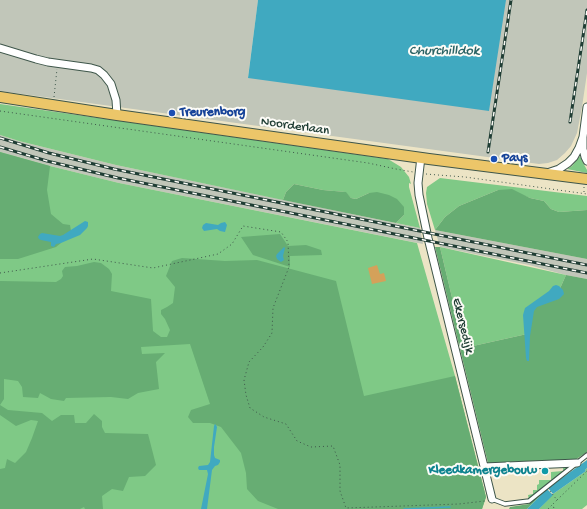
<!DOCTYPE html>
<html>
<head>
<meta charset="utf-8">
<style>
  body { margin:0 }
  canvas { display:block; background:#ece4c5 }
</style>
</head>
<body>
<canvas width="587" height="509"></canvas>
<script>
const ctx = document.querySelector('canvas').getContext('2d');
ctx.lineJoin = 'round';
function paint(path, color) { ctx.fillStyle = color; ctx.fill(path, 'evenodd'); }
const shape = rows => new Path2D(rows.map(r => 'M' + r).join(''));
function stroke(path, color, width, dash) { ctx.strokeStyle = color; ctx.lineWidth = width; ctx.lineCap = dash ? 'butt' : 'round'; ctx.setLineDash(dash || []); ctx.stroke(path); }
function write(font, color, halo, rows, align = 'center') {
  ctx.font = font + ' "Gochi Hand",sans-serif'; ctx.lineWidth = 4; ctx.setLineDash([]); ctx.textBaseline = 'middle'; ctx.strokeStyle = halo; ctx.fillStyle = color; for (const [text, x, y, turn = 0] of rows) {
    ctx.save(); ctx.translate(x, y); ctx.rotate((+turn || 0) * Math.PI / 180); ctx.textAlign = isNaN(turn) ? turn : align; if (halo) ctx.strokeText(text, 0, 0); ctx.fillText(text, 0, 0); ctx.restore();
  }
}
const industrial = shape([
  [0,0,258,0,248,77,506,0,587,0,587,73,582,107,577,133,571,146,565,153,557,160,548,163,539,164,0,91],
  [0,135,19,141,116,165,420,228,423,244,119,183,50,166,0,152],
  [435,230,587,259,587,279,566,275,529,265,440,247]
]);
const green = shape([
  [0,104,388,159,401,167,409,177,411,184,409,183,409,187,420,228,396,223,404,215,369,193,356,199,351,198,345,192,323,190,294,184,286,192,283,200,116,165,19,141,0,135],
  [0,152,50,166,119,183,417,243,455,376,486,497,482,509,0,509],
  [580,156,582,161,587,170,587,173,567,169,572,166],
  [440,178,587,196,587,210,559,212,551,209,544,201,530,198,522,195,498,190,459,206,445,217,435,230,427,204,426,193,427,187],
  [440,247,566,275,558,293,527,334,464,348],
  [563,466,571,466,529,500,528,495,533,494,533,490,537,490,537,485,539,484,539,480,551,480,551,472,563,471],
  [587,468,587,505,582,509,539,509,553,494,586,471,585,470]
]);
const forest = shape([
  [0,152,50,166,47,190,51,214,63,224,70,225,71,231,64,235,61,243,56,247,18,259,0,259],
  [294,184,323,190,346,192,351,198,356,199,369,193,377,192,389,195,397,199,404,207,404,215,396,223,283,200,286,192],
  [512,189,530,198,544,201,551,209,559,212,587,210,587,259,435,230,445,217,459,206,498,190],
  [280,234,288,246,306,245,321,250,322,255,290,256,290,267,253,255,241,237],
  [435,247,440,247,464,348,527,334,533,306,558,293,566,275,587,279,587,452,575,460,527,461,488,463],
  [182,258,225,261,257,260,336,281,364,396,455,376,486,497,482,509,278,509,258,501,247,489,246,473,241,453,221,427,210,423,193,423,188,417,191,410,210,404,190,344,141,347,142,354,165,353,156,362,159,389,138,393,128,399,111,397,66,398,64,401,51,399,40,393,38,398,23,397,22,387,18,381,4,379,4,399,0,405,8,410,42,413,52,421,61,415,74,415,75,423,86,423,94,414,102,421,102,427,105,433,148,434,156,465,145,476,129,477,123,491,112,489,102,496,103,509,85,509,84,507,80,509,0,509,0,469,5,468,7,459,15,463,26,452,32,438,38,421,31,420,16,426,0,415,0,281,56,282,61,279,63,276,62,271,65,267,77,266,94,262,101,263,109,269,112,274,111,291,151,299,153,331,161,337,167,337,170,330,165,319,161,314,161,310,167,307,173,303,175,287,166,276,172,261],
  [544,487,547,489,527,509,509,509,510,507,529,504,529,500]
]);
const water = shape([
  [258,0,506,0,489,111,248,78],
  [85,221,88,222,88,226,87,228,80,235,68,240,61,243,56,244,54,247,51,246,51,242,41,240,39,239,38,237,40,234,42,233,60,236,63,235],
  [225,222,227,225,225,232,220,231,217,229,204,231,202,228,203,225,206,223,218,225,221,223],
  [284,247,285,248,283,256,284,260,281,262,277,259,276,256,277,254],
  [556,285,559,286,563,290,564,294,559,299,537,307,534,311,530,336,529,360,529,361,527,361,526,358,523,315,525,308,549,291,553,286],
  [215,424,216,425,217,427,214,447,214,455,215,458,220,460,220,462,218,465,215,466,212,470,207,509,201,509,208,474,207,470,199,470,198,468,199,466,208,465,210,462,214,426],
  [587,460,587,468,585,470,586,471,553,494,548,488],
  [547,489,553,495,539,509,527,509]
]);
const stream = shape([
  [404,509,450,507]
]);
const building = shape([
  [377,265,380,274,384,273,386,281,372,284,368,268]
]);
const path = shape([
  [54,97,57,69],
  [0,111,368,163,396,169,413,172],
  [426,174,438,175,465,177,587,194],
  [584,192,584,186],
  [0,273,93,259,153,268,218,254,232,244,243,226,281,232,288,242,289,267,273,308,272,333,263,347,249,362,244,380,246,395,250,408,264,417,286,424,297,441,311,447,333,446,340,465,340,491,346,508,459,504,485,501],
  [550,491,557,500,553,504,554,509],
  [557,500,587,471],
  [548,509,553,504]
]);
const lane = shape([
  [492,499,505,504,529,501,587,455]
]);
const street = shape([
  [0,48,36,59,48,62,91,68,98,70,104,75,111,84,116,100,117,115],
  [587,107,583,137,583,149,585,157,587,161],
  [421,157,418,183,419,195,428,238,492,499],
  [547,173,559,169,568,163,574,157,579,148,583,137],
  [484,467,577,463]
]);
const primary = shape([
  [0,97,117,115,429,159,587,179]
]);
const rail = shape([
  [570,122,587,10],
  [0,138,49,153,114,169,587,265],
  [0,147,47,161,118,178,587,273],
  [488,152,511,0]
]);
const markers = [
  [172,113,4,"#1a4fb4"],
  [494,159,4,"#1a4fb4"],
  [545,471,4,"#0f9aa8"]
];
const transitNames = [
  ["Treurenborg",180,113],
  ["Pays",502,159]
];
const streetNames = [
  ["Noorderlaan",295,127,8],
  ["Ekersedijk",462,326,76]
];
const cultureNames = [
  ["Kleedkamergebouw",537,471]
];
const waterNames = [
  ["Churchilldok",444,52]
];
paint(industrial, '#c1c6b9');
paint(green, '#7fc986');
paint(forest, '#67ad73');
paint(water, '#40a9c0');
stroke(stream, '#40a9c0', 1.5);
paint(building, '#d4a15a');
stroke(lane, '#3e564a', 5.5);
stroke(street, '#3e564a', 9);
stroke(primary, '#3e564a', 12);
stroke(path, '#3e564a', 1, [1, 3]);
stroke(lane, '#fff', 3.5);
stroke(street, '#fff', 7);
stroke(primary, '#ecc669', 10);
stroke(rail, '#1f3d34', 3);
stroke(rail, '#fdfcf7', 1.5, [4.5]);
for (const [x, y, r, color] of markers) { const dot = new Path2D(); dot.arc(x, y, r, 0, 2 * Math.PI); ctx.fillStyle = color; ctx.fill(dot); stroke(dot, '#fdfcf7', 1.5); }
write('bold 13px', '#164399', '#fdfcf7', transitNames, 'left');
write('13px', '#1f3d34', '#fdfcf7', streetNames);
write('bold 13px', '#0d838f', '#fdfcf7', cultureNames, 'right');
write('italic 14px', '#2b6365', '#fdfcf7', waterNames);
</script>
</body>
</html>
